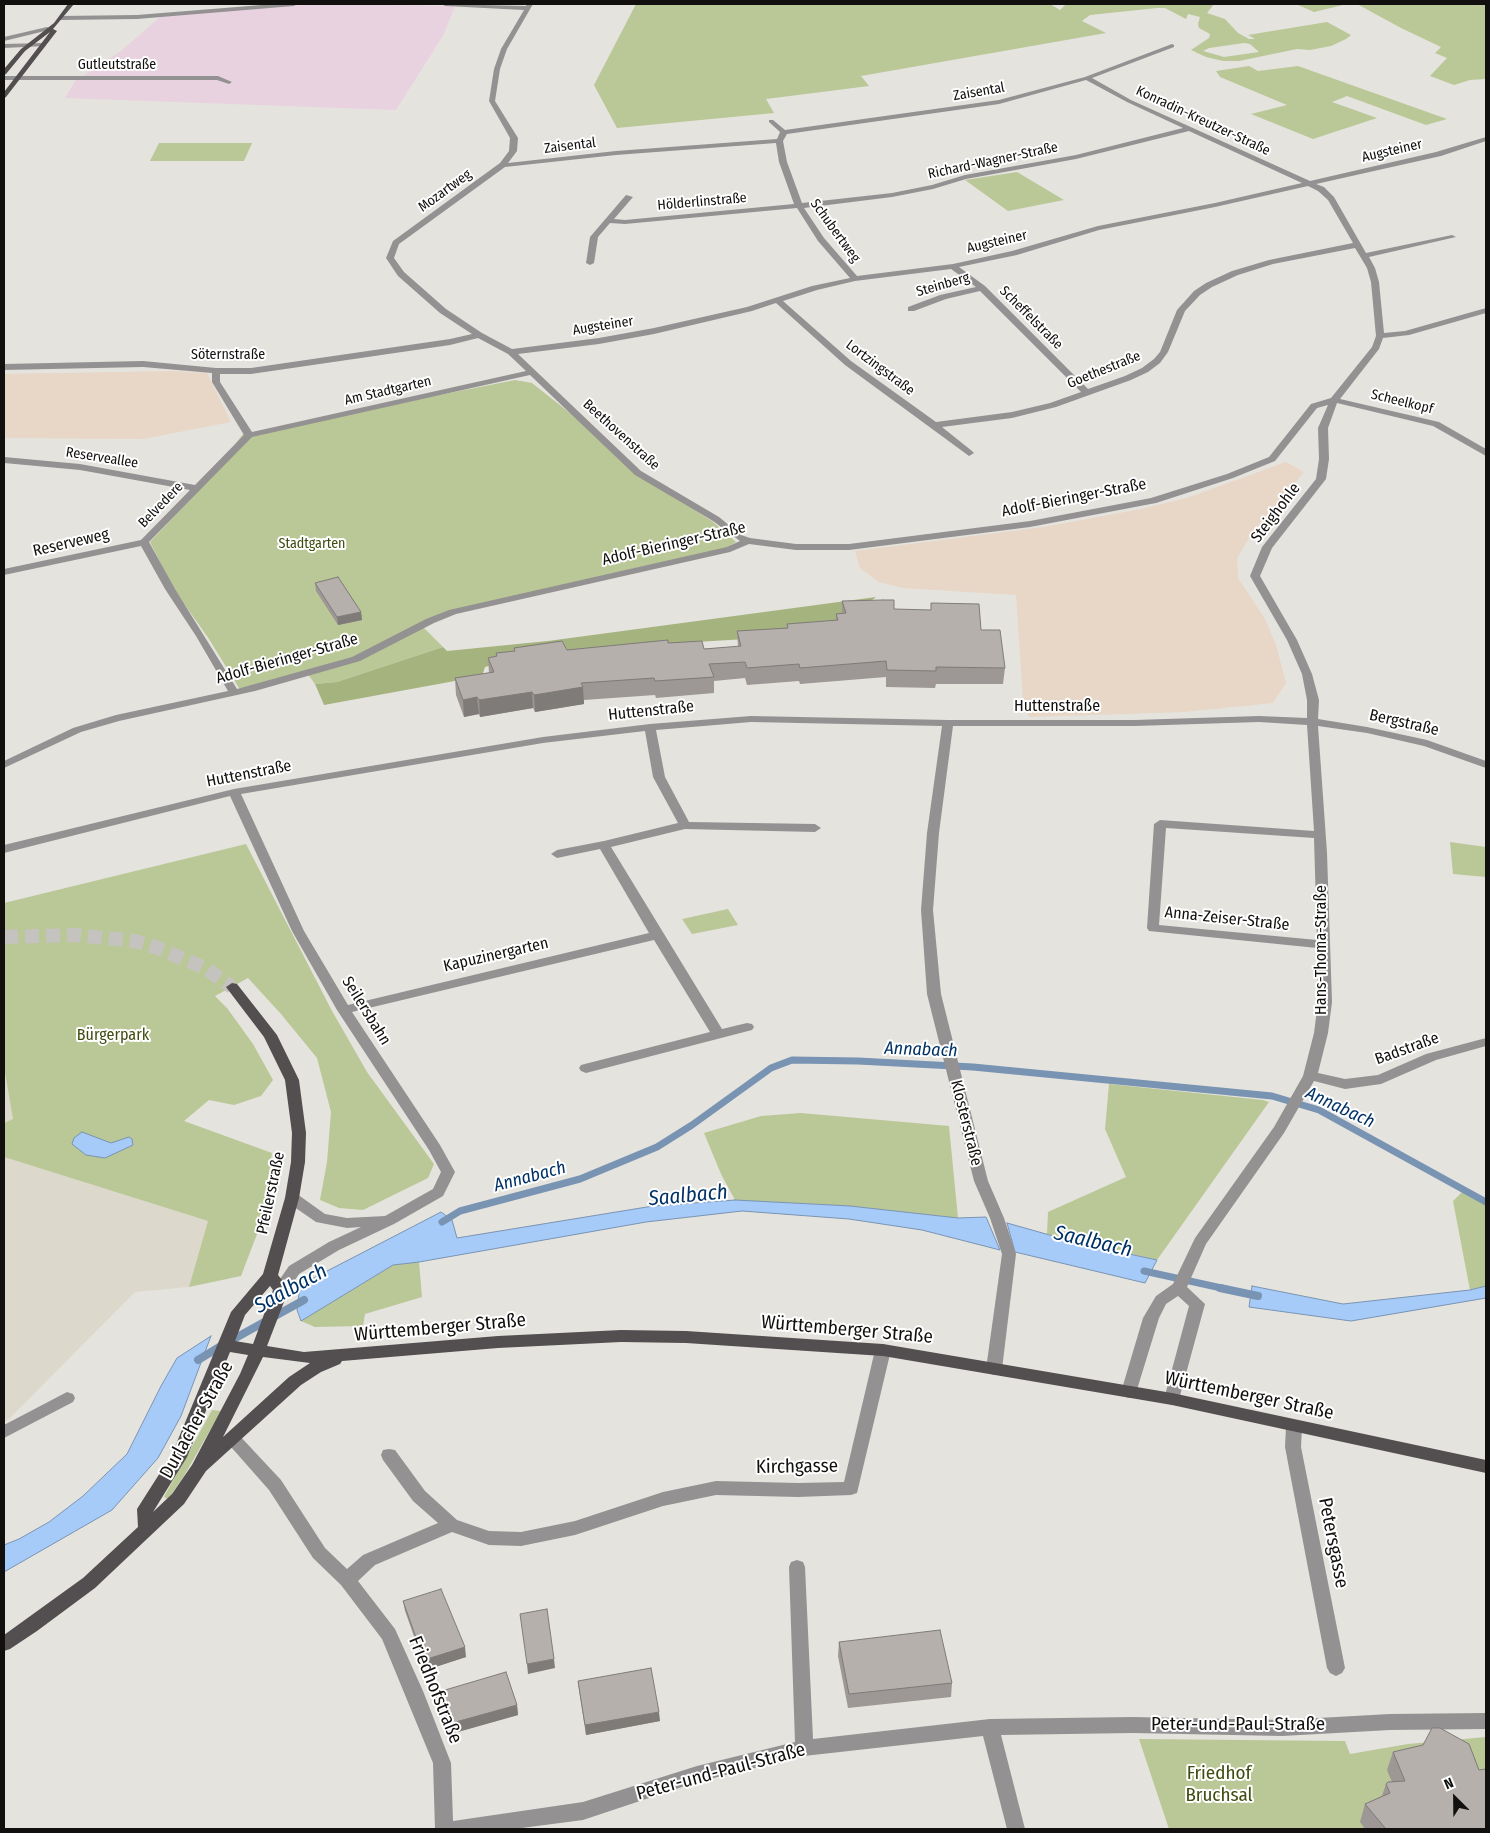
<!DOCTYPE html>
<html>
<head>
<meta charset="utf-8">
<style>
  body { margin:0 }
  #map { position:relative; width:1490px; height:1833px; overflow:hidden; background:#e5e3de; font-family:"Fira Sans Condensed",sans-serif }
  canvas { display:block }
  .frame { position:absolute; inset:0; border:5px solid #11100e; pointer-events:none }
  .north { position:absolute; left:1430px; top:1773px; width:50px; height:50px; -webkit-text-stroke:4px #fff; paint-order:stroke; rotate:337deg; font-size:14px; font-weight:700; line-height:20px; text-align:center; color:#11100e }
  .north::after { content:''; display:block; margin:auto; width:18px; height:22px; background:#11100e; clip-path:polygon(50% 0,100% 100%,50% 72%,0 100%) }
</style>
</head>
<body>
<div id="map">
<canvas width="1490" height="1833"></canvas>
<div class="frame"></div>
<div class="north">N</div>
</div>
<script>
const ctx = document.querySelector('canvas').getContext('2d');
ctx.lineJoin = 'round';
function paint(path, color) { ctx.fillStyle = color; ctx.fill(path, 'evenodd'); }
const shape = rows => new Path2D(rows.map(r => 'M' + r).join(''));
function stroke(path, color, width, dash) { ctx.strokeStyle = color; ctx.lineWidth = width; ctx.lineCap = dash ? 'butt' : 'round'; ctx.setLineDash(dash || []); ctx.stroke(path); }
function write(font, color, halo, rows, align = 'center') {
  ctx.font = font + ' "Fira Sans Condensed",sans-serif'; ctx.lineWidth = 4; ctx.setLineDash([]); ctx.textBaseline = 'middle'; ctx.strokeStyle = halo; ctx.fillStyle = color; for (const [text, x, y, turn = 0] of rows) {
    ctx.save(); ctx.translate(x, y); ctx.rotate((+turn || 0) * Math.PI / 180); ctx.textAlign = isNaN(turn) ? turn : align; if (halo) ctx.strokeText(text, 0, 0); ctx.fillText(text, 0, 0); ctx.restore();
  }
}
const built = shape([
  [4,1067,13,1119,4,1123],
  [4,1157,208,1221,189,1287,135,1292,10,1418,4,1421]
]);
const education = shape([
  [172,371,207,373,231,422,143,439,4,438,4,374],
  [1286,462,1304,472,1249,538,1237,558,1238,578,1265,619,1276,645,1286,683,1273,703,1184,712,1029,717,1023,698,1016,595,903,588,879,582,860,568,855,551,1044,527,1141,509,1187,498]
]);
const medical = shape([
  [324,4,455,6,444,34,396,110,65,98,75,81,121,51,160,17,255,7]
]);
const green = shape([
  [636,4,1050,4,1060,10,1066,4,1214,4,1207,13,1225,19,1238,33,1249,39,1255,39,1248,35,1327,22,1351,35,1346,39,1331,46,1310,50,1297,49,1239,61,1223,61,1206,57,1191,50,1209,38,1210,34,1199,28,1198,24,1200,17,1188,14,1186,19,1165,8,1157,8,1090,15,1082,21,1106,33,861,76,869,86,766,99,774,113,617,128,594,85],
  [1244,43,1250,44,1259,52,1224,57,1203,51,1209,48],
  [1296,4,1347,4,1314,12],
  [1357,4,1486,4,1486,79,1470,80,1454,85,1430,76,1447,58,1435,53,1441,47,1401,28],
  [1249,66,1258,71,1298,66,1447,119,1426,125,1347,96,1332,102,1377,118,1313,139,1251,114,1287,105,1220,77,1216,71],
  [159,143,252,143,244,161,150,161],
  [1017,172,1064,200,1008,211,965,180],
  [515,380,532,383,580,421,636,474,712,521,736,542,725,549,444,612,420,624,443,647,337,682,315,684,307,673,260,687,239,688,209,639,173,588,150,542,204,485,243,434],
  [1450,842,1486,847,1486,877,1453,874],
  [246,844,332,1011,367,1072,434,1164,428,1178,363,1210,339,1208,320,1200,327,1162,331,1112,317,1058,281,1014,248,978,215,996,227,1008,253,1044,273,1080,261,1096,234,1105,209,1100,184,1121,272,1153,262,1221,241,1276,189,1287,208,1221,4,1157,4,1123,13,1119,4,1067,4,903],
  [728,909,738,925,692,934,682,919],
  [1109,1084,1263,1100,1269,1102,1157,1260,1047,1234,1048,1212,1126,1177,1105,1129],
  [801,1113,949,1126,958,1218,850,1206,735,1200,721,1174,704,1133,761,1116],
  [1462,1192,1486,1205,1486,1286,1470,1290,1453,1201],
  [419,1262,422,1297,365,1314,363,1326,315,1327,301,1321,393,1265],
  [212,1410,221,1411,184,1476,168,1499,164,1497],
  [1486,1737,1486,1829,1169,1829,1139,1739,1345,1741,1350,1754,1408,1744]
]);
const forest = shape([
  [876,597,830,634,612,647,521,657,485,667,482,676,324,705,315,684,337,682,443,647,447,651,548,641]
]);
const water = shape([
  [82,1132,111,1143,129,1137,132,1139,133,1145,105,1158,86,1155,72,1144,74,1138,82,1132],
  [735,1200,850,1206,958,1218,986,1217,1000,1250,922,1230,849,1219,742,1211,646,1222,419,1262,393,1265,301,1321,297,1310,300,1285,441,1212,452,1220,457,1238,653,1206,735,1200],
  [1007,1223,1078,1243,1157,1260,1145,1283,1015,1252,1007,1223],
  [1252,1286,1343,1304,1470,1290,1486,1286,1486,1298,1351,1321,1249,1307,1252,1286],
  [211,1336,181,1416,158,1458,112,1510,4,1572,4,1545,19,1539,49,1522,83,1496,127,1454,161,1386,177,1358,211,1336]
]);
const streamFar1 = shape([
  [442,1222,460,1211,580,1179,657,1147,692,1125,771,1068,792,1060,858,1061,973,1067,1272,1096,1319,1110,1486,1202],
  [1144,1271,1226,1289]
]);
const stream = shape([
  [1220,1288,1258,1296],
  [230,1341,304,1300],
  [198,1360,221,1346]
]);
const majorTunnel = shape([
  [4,937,76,935,135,941,158,948,205,968,232,987]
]);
const minor = shape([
  [274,4,297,4,294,6,137,19,61,20,58,18,61,16,137,15,274,4],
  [442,4,526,6,527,4,533,4,507,49,500,69,495,101,518,138,517,151,508,163,616,151,777,139,780,132,769,122,769,120,773,120,785,130,999,100,1085,77,1172,44,1174,45,1174,47,1092,78,1131,100,1310,181,1436,152,1486,137,1486,141,1441,156,1316,184,1324,187,1334,197,1366,253,1452,235,1456,237,1369,257,1375,268,1379,282,1384,333,1405,331,1486,308,1486,313,1409,335,1383,338,1379,349,1340,399,1439,422,1486,449,1486,456,1433,426,1337,403,1328,428,1329,459,1326,479,1272,548,1260,576,1297,640,1312,674,1319,700,1318,719,1367,727,1427,740,1486,761,1486,768,1424,746,1367,733,1318,726,1327,853,1332,1002,1328,1033,1318,1073,1345,1079,1378,1075,1426,1054,1486,1038,1486,1046,1436,1060,1381,1084,1345,1089,1314,1081,1284,1133,1206,1244,1187,1287,1205,1304,1178,1403,1172,1405,1166,1403,1164,1399,1189,1306,1178,1296,1166,1304,1159,1318,1135,1396,1129,1398,1123,1396,1121,1392,1143,1318,1156,1296,1173,1284,1195,1238,1274,1127,1303,1076,1314,1033,1318,1002,1317,948,1149,931,1147,928,1154,824,1160,820,1314,831,1307,725,1259,722,1135,726,953,726,939,833,933,910,941,994,988,1181,1004,1218,1016,1254,1002,1369,1000,1373,994,1375,988,1373,986,1369,1002,1254,990,1218,974,1181,927,994,921,910,927,833,942,726,751,722,656,730,665,777,689,822,815,824,821,828,815,832,685,829,611,847,722,1029,747,1023,752,1024,754,1027,752,1030,586,1073,581,1071,579,1068,581,1065,710,1032,654,940,352,1012,440,1145,455,1172,443,1196,394,1224,339,1250,299,1274,286,1293,281,1295,276,1293,273,1289,289,1266,329,1242,361,1227,347,1228,316,1222,287,1202,285,1198,287,1194,292,1193,297,1194,325,1214,347,1218,385,1216,433,1189,441,1172,429,1150,337,1010,292,931,230,796,4,853,4,845,234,789,543,737,650,724,751,716,948,720,1135,720,1259,716,1307,718,1307,700,1302,674,1287,640,1250,576,1262,547,1316,479,1319,459,1318,428,1328,405,1317,408,1275,461,1233,478,1156,503,1030,527,849,550,796,550,749,544,730,552,456,614,434,623,360,661,255,691,119,721,81,732,4,768,4,761,73,728,116,715,228,691,196,636,165,589,141,546,4,575,4,569,141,540,190,490,80,470,4,463,4,457,80,464,195,485,244,435,212,382,212,373,143,367,4,370,4,364,143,361,216,368,251,368,450,339,472,334,440,313,398,276,386,258,393,241,500,163,509,151,510,138,489,101,494,69,501,49,524,10,445,6,442,4],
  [1086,80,1127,102,1183,128,1076,155,965,175,932,185,892,193,802,203,787,162,783,141,787,134,999,104,1086,80],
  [1189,131,1302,183,1215,203,1098,226,1012,251,953,264,857,276,824,238,804,208,892,197,933,189,966,179,1076,159,1189,131],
  [776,143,779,162,794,204,625,220,614,219,633,197,626,195,590,237,586,263,590,265,594,263,598,237,610,223,625,224,797,208,818,241,850,278,812,286,747,307,654,328,599,338,512,349,482,333,446,309,404,272,394,258,399,244,505,167,616,155,776,143],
  [1308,186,1318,191,1328,200,1353,243,1269,260,1232,271,1206,283,1194,291,1177,310,1160,352,1154,359,1142,368,1125,376,1088,389,985,286,959,267,1017,255,1099,230,1215,207,1308,186],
  [1355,248,1367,268,1371,282,1376,336,1372,347,1331,398,1311,404,1269,457,1227,474,1151,498,1030,521,849,544,796,544,750,538,741,535,719,517,641,471,518,354,599,344,654,334,752,311,776,303,845,365,969,456,974,453,972,451,942,427,1012,418,1056,407,1131,380,1148,372,1160,363,1168,352,1185,311,1200,295,1212,287,1238,275,1273,264,1355,248],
  [951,269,976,287,940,295,908,307,908,311,914,311,946,299,980,291,1081,392,1050,403,1012,412,936,422,851,361,783,301,817,290,855,281,951,269],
  [478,338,508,354,526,371,252,432,220,382,220,374,251,374,450,345,478,338],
  [530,375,635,475,713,521,740,541,727,547,449,610,426,619,352,657,237,689,175,589,149,542,252,437,530,375],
  [645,731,653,777,678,823,604,841,557,850,551,854,557,858,600,849,649,933,348,1005,304,931,241,794,543,743,645,731],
  [1166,828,1314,838,1317,940,1159,925,1166,828],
  [47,27,49,28,49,30,4,41,4,37,47,27],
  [43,43,46,45,45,46,4,48,4,44,43,43],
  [4,76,218,76,232,82,229,84,217,80,4,80,4,76],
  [883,1344,888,1346,891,1350,857,1493,851,1495,798,1497,716,1495,663,1506,575,1535,521,1546,489,1545,452,1532,375,1565,358,1581,395,1629,423,1691,451,1763,453,1821,583,1802,697,1766,795,1742,789,1567,791,1562,797,1560,803,1562,805,1567,813,1739,990,1719,1133,1717,1282,1720,1390,1714,1486,1713,1486,1729,1390,1730,1282,1736,1133,1733,1001,1735,1025,1829,1007,1829,983,1736,804,1756,697,1782,583,1820,514,1829,435,1829,433,1763,382,1639,341,1585,313,1558,269,1490,224,1439,226,1434,232,1433,238,1434,281,1480,325,1548,347,1569,363,1555,438,1523,413,1501,383,1460,381,1455,383,1450,389,1449,395,1450,425,1491,457,1520,489,1531,521,1532,575,1521,663,1492,716,1481,798,1483,844,1482,875,1350,878,1346,883,1344],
  [67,1392,73,1394,75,1398,73,1402,4,1438,4,1425,67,1392],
  [1294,1421,1300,1423,1302,1427,1301,1447,1345,1668,1342,1673,1336,1676,1330,1673,1327,1668,1285,1447,1286,1427,1288,1423,1294,1421]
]);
const major = shape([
  [68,4,74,4,53,29,57,31,6,97,4,98,4,92,50,32,25,51,6,74,4,75,4,69,21,49,54,23,68,4],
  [232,983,237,984,277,1035,299,1080,306,1133,305,1162,299,1198,278,1275,289,1289,267,1346,304,1352,498,1336,621,1330,686,1331,883,1344,1172,1393,1486,1460,1486,1473,1172,1405,883,1356,686,1343,621,1342,498,1348,342,1361,340,1364,321,1372,301,1385,206,1471,184,1504,95,1588,37,1631,10,1649,4,1651,4,1635,83,1578,138,1527,137,1509,172,1454,231,1312,263,1274,285,1198,291,1162,292,1133,285,1080,264,1037,226,987,232,983],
  [270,1286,273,1290,253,1344,235,1341,245,1315,270,1286],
  [230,1352,248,1355,240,1374,192,1465,172,1494,153,1512,187,1457,230,1352],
  [263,1357,310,1363,289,1377,223,1437,263,1357]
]);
const wall = shape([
  [315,583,361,612,362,620,338,625,316,591],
  [842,601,894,609,981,630,1005,668,1003,684,936,684,935,688,886,687,886,677,800,684,799,681,747,685,745,678,714,681,714,693,656,698,655,695,584,700,584,704,535,712,533,708,480,717,479,714,464,717,456,695,455,678,489,673,488,658,496,656,496,653,514,651,514,648,567,650,704,649,738,647,737,631,787,628,787,624,836,621,836,614,842,613],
  [403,1601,466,1657,426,1670,405,1611],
  [839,1642,952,1683,951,1697,848,1708,838,1656],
  [578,1681,660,1721,586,1735,579,1690],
  [435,1693,517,1705,518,1715,447,1735,436,1702],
  [1393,1752,1486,1829,1365,1829,1360,1822,1365,1804,1382,1796,1386,1784,1392,1782,1387,1770]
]);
const shadedWall = shape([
  [361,612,362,620,338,625,337,617],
  [583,687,584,704,535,712,534,695],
  [532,692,533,708,480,717,479,700],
  [477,697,479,714,464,717,463,700],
  [465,1647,466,1657,426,1670,424,1660],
  [554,1659,555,1668,528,1674,527,1664],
  [517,1705,518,1715,447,1735,445,1725],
  [659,1712,660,1721,586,1735,585,1725]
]);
const building = shape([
  [338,577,361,612,337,617,315,583,338,577],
  [883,600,894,600,894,609,931,610,931,603,979,604,981,630,1000,630,1005,668,936,667,936,671,887,670,886,661,800,668,799,664,747,668,745,662,709,664,714,677,655,681,654,678,581,683,583,687,534,695,532,692,479,700,477,697,463,700,455,678,494,672,488,658,497,656,496,653,515,651,514,648,562,641,567,650,668,640,668,643,702,641,704,649,741,646,737,631,788,628,787,624,838,620,836,614,846,613,842,601,883,600],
  [441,1589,465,1647,424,1660,403,1601,441,1589],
  [547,1609,554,1659,527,1664,520,1614,547,1609],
  [940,1630,952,1683,849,1694,839,1642,940,1630],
  [651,1668,659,1712,585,1725,578,1681,651,1668],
  [506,1672,517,1705,445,1725,435,1693,506,1672],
  [1432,1728,1440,1728,1469,1744,1479,1770,1486,1769,1486,1829,1386,1829,1365,1804,1390,1793,1386,1784,1388,1782,1405,1781,1393,1752,1423,1745,1432,1728]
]);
const farStreetnames = [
  ["Gutleutstraße",117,65],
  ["Zaisental",979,92,-10],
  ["Konradin-Kreutzer-Straße",1203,121,25],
  ["Zaisental",570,146,-7],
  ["Augsteiner",1392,151,-13],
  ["Richard-Wagner-Straße",993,161,-12],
  ["Mozartweg",445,191,-36],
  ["Hölderlinstraße",702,202,-5],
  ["Schubertweg",835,231,54],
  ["Augsteiner",997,242,-13],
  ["Steinberg",943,285,-16],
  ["Scheffelstraße",1031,318,45],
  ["Augsteiner",603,326,-9],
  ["Söternstraße",228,355],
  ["Lortzingstraße",880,368,37],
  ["Goethestraße",1104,370,-22],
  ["Am Stadtgarten",388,391,-13],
  ["Scheelkopf",1402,402,14],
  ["Beethovenstraße",621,435,42],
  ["Reserveallee",102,458,9],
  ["Belvedere",161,505,-46]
];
const farParknames = [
  ["Stadtgarten",312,544]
];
const streetNames = [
  ["Adolf-Bieringer-Straße",1074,498,-11],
  ["Steighohle",1276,513,-53],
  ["Reserveweg",71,543,-13],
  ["Adolf-Bieringer-Straße",674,544,-13],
  ["Adolf-Bieringer-Straße",287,659,-16],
  ["Huttenstraße",1057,707],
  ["Huttenstraße",651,711,-6],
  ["Bergstraße",1404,723,13],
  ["Huttenstraße",249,774,-11],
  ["Anna-Zeiser-Straße",1227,919,6],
  ["Hans-Thoma-Straße",1322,950,-90],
  ["Kapuzinergarten",496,955,-13],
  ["Seilersbahn",366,1011,58],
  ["Badstraße",1407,1049,-20],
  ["Klosterstraße",966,1123,76],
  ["Pfeilerstraße",271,1193,-78]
];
const parkNames = [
  ["Bürgerpark",113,1036]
];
const waterNames = [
  ["Annabach",921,1050,2],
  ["Annabach",1340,1108,25],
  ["Annabach",530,1177,-15]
];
const nearStreetnames = [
  ["Württemberger Straße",440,1328,-5],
  ["Württemberger Straße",847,1330,5],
  ["Württemberger Straße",1249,1396,12],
  ["Durlacher Straße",197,1420,-61],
  ["Kirchgasse",797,1467,-1],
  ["Petersgasse",1333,1543,79],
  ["Friedhofstraße",435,1690,68],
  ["Peter-und-Paul-Straße",1238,1725],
  ["Peter-und-Paul-Straße",721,1772,-15]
];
const nearParknames = [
  ["Friedhof",1219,1774],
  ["Bruchsal",1219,1796]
];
const nearWaternames = [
  ["Saalbach",688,1196,-5],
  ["Saalbach",1093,1242,13],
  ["Saalbach",291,1289,-29]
];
paint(built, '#dcd9cc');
paint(education, '#e8d6c6');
paint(medical, '#e9d2df');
paint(green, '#bac796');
paint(forest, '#a5b37e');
paint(water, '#a6cbf8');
stroke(water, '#7993b2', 1);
stroke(streamFar1, '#7993b2', 7);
stroke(stream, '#7993b2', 8);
stroke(majorTunnel, '#c5c3bf', 14, [14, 7]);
paint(minor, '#949192');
paint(major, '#534e4f');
paint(wall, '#9d9795');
paint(shadedWall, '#7f7b79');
paint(building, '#b6b0ad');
stroke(building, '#7f7b79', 1);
write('14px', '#11100e', '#fff', farStreetnames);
write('14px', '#404c10', '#fff', farParknames);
write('16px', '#11100e', '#fff', streetNames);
write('16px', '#404c10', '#fff', parkNames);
write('italic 18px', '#003266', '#fff', waterNames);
write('19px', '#11100e', '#fff', nearStreetnames);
write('19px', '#404c10', '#fff', nearParknames);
write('italic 21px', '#003266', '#fff', nearWaternames);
</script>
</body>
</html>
